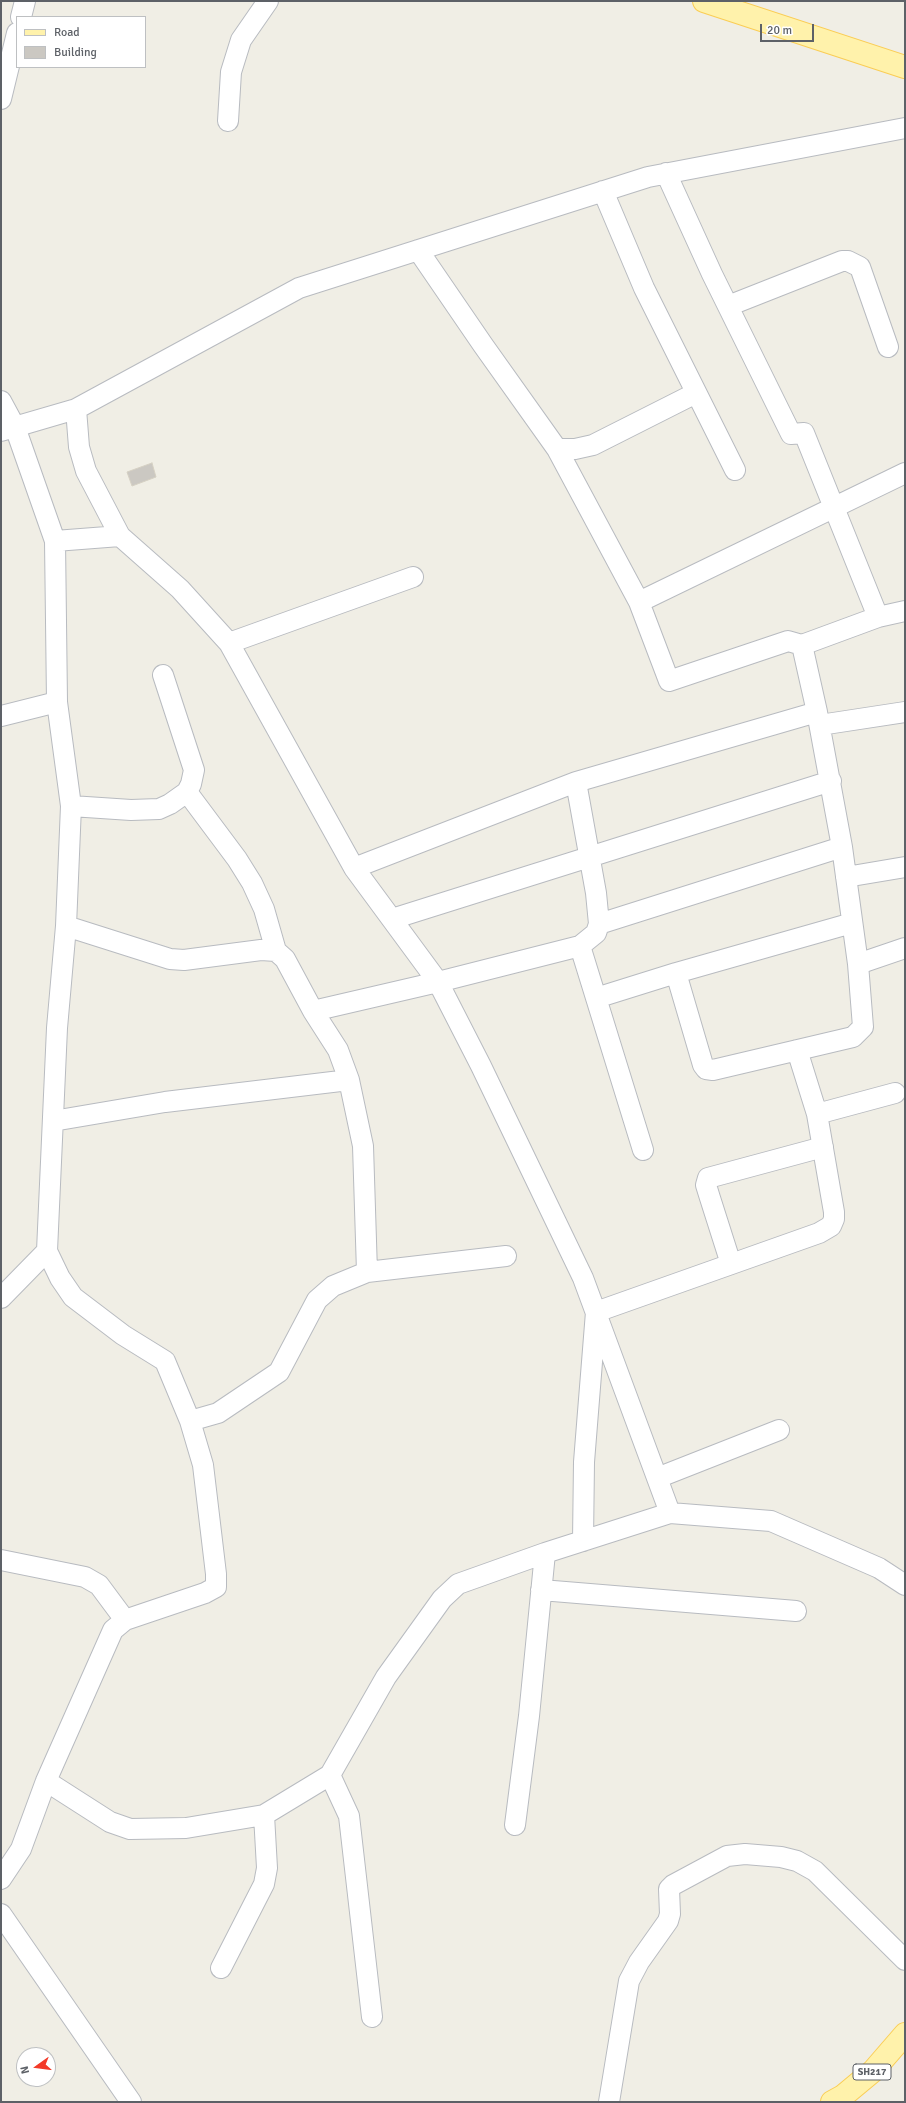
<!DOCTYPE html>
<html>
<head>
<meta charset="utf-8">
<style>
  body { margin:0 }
  #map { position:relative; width:906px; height:2103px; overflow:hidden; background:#f0eee5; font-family:Signika,sans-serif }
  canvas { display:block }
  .frame { position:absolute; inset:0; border:2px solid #5d6167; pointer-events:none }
  .legend { position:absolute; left:16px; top:16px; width:130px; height:52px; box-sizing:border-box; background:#fff; border:1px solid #bec0c2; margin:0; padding:5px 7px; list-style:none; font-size:12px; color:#5d6167 }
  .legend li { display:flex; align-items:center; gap:8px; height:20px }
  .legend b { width:20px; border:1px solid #bec0c2 }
  .north { position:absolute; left:16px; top:2047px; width:40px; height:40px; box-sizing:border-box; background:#fff; border:1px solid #bec0c2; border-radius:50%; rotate:256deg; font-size:11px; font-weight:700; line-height:16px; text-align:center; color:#5d6167 }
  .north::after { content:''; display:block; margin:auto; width:14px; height:18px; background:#f33a28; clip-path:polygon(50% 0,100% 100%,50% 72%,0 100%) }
  .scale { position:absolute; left:760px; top:24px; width:54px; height:18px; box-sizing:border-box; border:2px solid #5d6167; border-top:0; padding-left:5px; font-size:12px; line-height:14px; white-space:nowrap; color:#5d6167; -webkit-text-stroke:3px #fff; paint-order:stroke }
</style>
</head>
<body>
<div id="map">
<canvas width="906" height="2103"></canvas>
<div class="frame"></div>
<ul class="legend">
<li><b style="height:5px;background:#fff2ab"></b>Road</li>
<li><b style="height:11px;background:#cbc8c2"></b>Building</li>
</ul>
<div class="north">N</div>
<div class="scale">20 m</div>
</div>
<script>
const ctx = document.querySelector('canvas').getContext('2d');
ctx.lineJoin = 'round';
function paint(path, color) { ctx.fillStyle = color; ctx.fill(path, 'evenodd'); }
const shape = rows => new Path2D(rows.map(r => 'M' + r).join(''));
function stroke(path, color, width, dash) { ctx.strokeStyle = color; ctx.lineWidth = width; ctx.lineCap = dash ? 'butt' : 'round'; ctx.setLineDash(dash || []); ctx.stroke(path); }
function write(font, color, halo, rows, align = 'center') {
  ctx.font = font + ' Signika,sans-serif'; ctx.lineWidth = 3; ctx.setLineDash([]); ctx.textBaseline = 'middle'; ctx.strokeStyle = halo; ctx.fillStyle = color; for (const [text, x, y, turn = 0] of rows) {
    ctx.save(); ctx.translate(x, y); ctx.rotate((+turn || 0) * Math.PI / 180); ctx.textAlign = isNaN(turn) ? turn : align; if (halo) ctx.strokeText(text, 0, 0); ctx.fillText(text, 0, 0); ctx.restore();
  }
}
const building = shape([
  [152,463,156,477,132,486,127,472,152,463]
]);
const minor = shape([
  [21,17,25,1],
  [1,99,17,33],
  [228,121,231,72,241,40,268,1],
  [603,191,644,288,735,470],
  [418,250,483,345,557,449,639,602,905,473],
  [728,306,842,261,848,261,860,267,888,347],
  [1,401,15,427,55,541,57,702,71,806,66,926,57,1028,47,1251,60,1278,73,1297,123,1335,165,1361,190,1421,203,1465,216,1574,216,1587,205,1593,125,1620,113,1630,46,1781,21,1849,1,1879],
  [76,409,79,447,86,471,120,536],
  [1,431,76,409,299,288,648,177,905,128],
  [557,449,575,449,593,445,696,393],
  [55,541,120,536,180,589,229,643,354,868,438,982,481,1066,583,1278,670,1513,771,1521,879,1568,905,1585],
  [639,602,669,681,788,641,802,645],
  [878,617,905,611],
  [229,643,413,577],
  [1,716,57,702],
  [820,725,905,712],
  [187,792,237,859,252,883,264,909,276,951],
  [71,806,131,810,159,809,170,804,187,792,191,784,194,770,163,675],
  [354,868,576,782],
  [846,877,905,867],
  [392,919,831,781],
  [599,924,842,847],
  [66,926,170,959,184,960,261,950,276,951,285,959,313,1011,438,982,580,946,596,933,599,924,596,893,576,782,817,712,802,645,878,617,804,433,791,434,712,274,666,173],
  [580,946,643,1150],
  [858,964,905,948],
  [676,973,703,1065,706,1069,713,1070,853,1037,863,1027,858,964,842,847,817,712],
  [596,998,676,973,852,923],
  [817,1114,895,1093],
  [53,1121,165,1102,349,1080],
  [731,1264,710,1198,706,1185,708,1178,823,1147],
  [367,1272,506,1256],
  [1,1298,47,1251],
  [190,1421,218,1413,279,1372,317,1300,333,1286,367,1272,363,1146,349,1080,338,1050,313,1011],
  [657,1478,779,1430],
  [583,1541,584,1462,596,1312,819,1233,831,1226,834,1219,834,1212,817,1114,797,1050],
  [1,1560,85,1577,99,1585,125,1620],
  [541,1590,796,1611],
  [330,1775,349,1816,372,2017],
  [46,1781,110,1822,130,1829,186,1828,264,1815,330,1775,386,1677,442,1599,458,1584,545,1553,670,1513],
  [515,1825,529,1716,545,1553],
  [1,1914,131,2102],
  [221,1968,264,1884,267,1868,264,1815],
  [609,2102,629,1981,639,1962,668,1921,670,1914,669,1889,673,1885,727,1856,745,1854,781,1857,797,1861,815,1871,905,1960]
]);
const major = shape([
  [704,1,905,67],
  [832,2102,843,2096,873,2071,905,2034]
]);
const shields = [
  [872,2072,38]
];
const shieldNames = [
  ["SH217",872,2072]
];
paint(building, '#cbc8c2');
stroke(building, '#d5d0c3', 1);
stroke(minor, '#b8bbc0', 22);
stroke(major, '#facd55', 24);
stroke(minor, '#fff', 20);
stroke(major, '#fff2ab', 22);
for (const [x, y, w] of shields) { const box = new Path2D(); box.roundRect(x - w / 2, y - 8, w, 16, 3); ctx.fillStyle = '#fff'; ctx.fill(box); stroke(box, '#5d6167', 1); }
write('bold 10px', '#5d6167', null, shieldNames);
</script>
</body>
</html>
